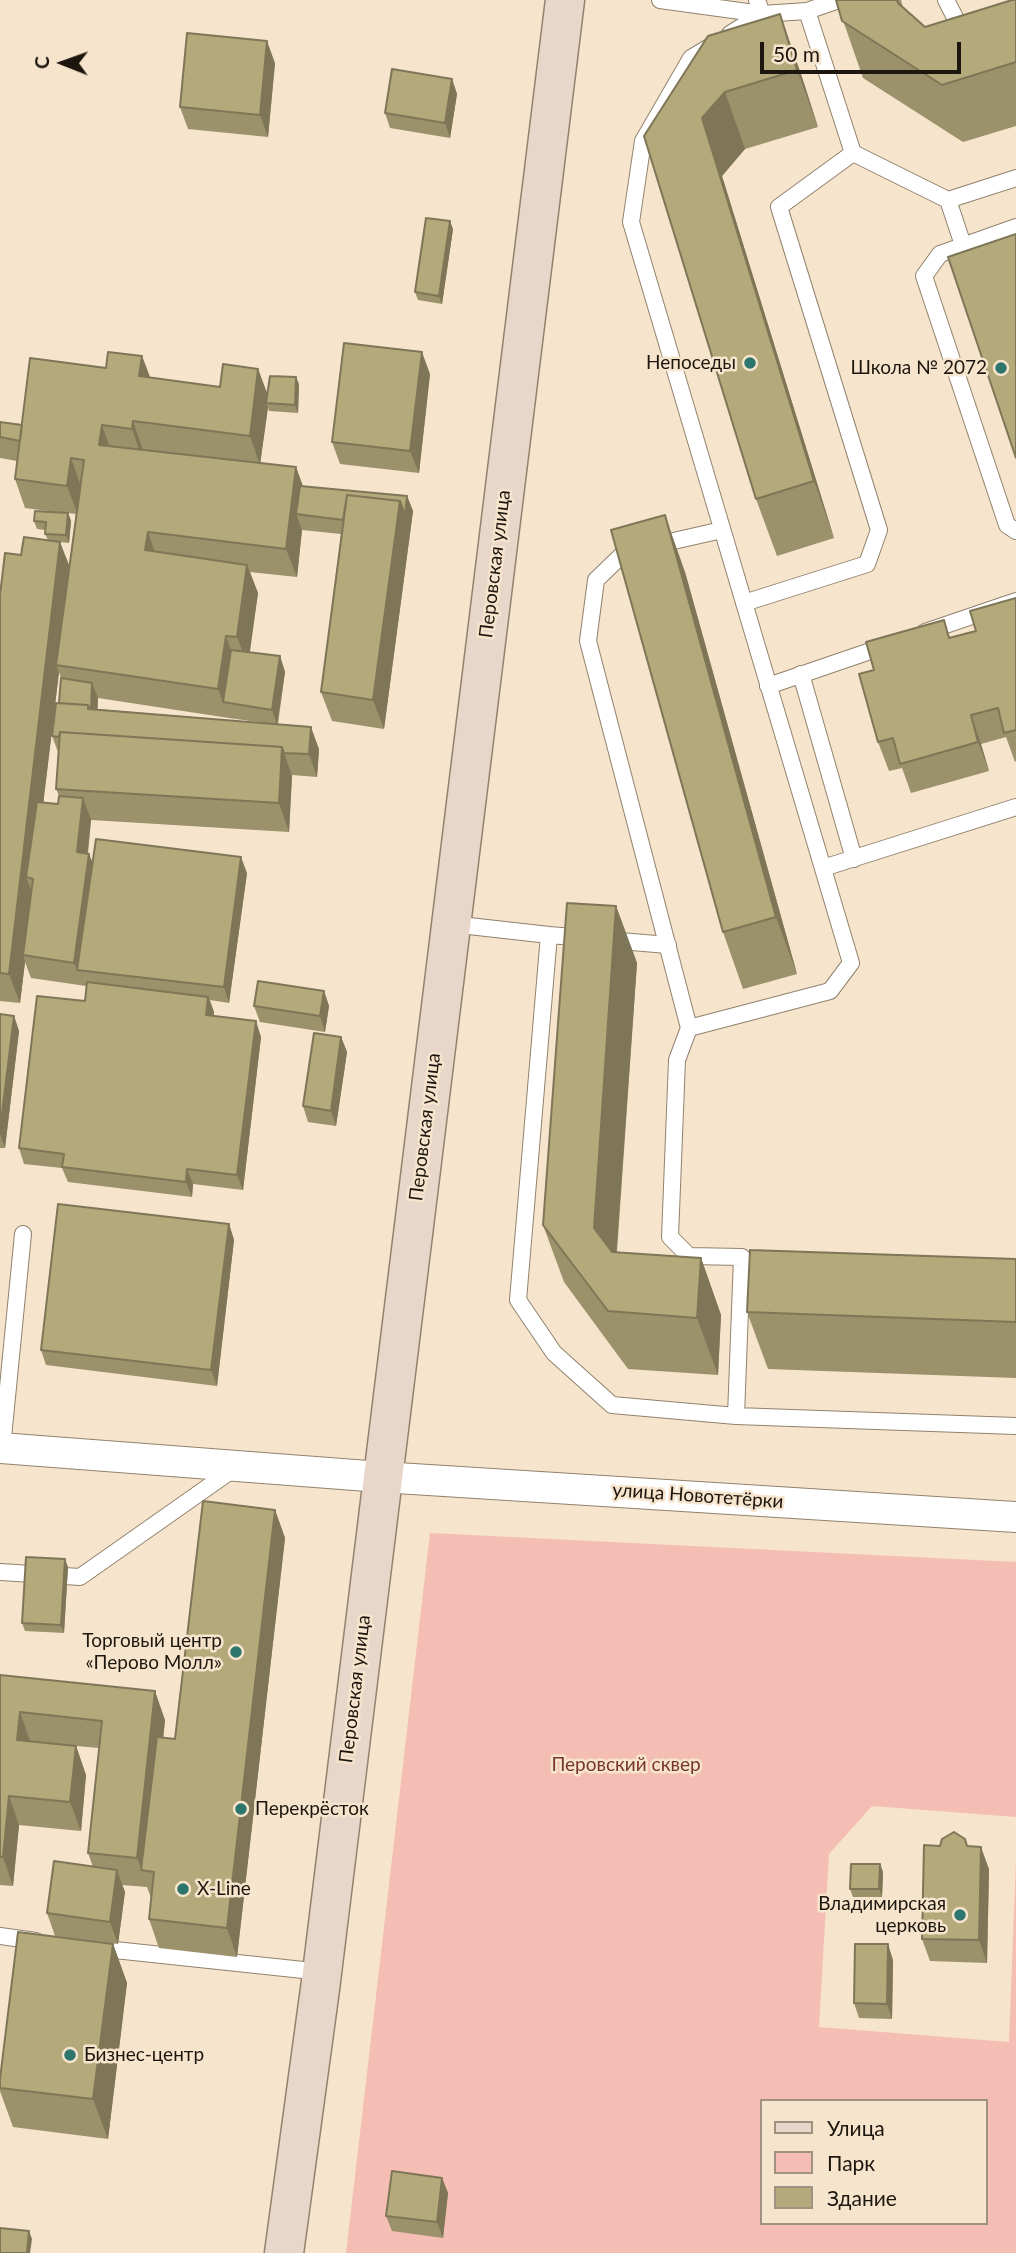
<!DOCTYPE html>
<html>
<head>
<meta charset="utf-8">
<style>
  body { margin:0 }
  #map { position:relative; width:1016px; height:2253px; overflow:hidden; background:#f6e4cd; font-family:Lato,sans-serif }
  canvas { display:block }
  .legend { position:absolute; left:760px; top:2099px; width:228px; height:126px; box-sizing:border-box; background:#f6e4cd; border:2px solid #9f9281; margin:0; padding:9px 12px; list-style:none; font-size:21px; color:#1c160e }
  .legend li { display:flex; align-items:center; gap:14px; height:35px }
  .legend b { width:35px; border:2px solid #9f9281 }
  .north { position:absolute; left:28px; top:28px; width:70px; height:70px; -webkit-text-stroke:5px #f6e4cd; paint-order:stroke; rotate:271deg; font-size:19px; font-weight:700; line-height:28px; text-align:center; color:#1c160e }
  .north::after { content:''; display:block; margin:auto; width:24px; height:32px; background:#1c160e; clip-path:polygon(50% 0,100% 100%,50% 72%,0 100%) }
  .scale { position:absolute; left:760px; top:42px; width:201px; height:32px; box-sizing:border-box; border:4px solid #1c160e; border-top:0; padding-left:9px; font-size:21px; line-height:24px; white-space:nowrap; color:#1c160e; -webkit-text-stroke:5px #f6e4cd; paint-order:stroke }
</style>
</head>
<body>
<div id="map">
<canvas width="1016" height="2253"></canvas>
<ul class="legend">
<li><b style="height:9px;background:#e8d6ca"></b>Улица</li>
<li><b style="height:19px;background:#f4beb4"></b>Парк</li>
<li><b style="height:19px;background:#b4a97b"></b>Здание</li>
</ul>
<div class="north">С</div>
<div class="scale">50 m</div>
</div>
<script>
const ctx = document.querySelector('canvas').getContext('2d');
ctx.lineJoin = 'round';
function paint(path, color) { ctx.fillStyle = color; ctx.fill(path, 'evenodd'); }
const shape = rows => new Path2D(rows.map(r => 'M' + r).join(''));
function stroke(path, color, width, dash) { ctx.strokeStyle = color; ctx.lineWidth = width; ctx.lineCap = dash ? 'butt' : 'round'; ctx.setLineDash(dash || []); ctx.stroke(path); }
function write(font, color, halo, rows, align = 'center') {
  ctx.font = font + ' Lato,sans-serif'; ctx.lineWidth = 5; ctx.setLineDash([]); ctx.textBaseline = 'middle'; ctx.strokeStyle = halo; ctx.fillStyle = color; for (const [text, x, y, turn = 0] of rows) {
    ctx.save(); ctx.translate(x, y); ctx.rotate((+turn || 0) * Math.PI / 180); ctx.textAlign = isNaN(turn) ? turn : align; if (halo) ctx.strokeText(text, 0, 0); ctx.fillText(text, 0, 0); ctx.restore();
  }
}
const green = shape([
  [430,1533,1016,1562,1016,1817,872,1806,829,1854,819,2027,1009,2042,1016,1859,1016,2253,346,2253],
  [762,2101,986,2101,986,2223,762,2223]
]);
const lane = shape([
  [660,0,762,14,757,0],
  [946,0,962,31,967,29],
  [807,11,853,153,948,200,1016,178],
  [730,34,762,14,807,11,839,0],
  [711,46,691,58,643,141,631,222,851,963,830,991,689,1028,677,1060,670,1237,689,1256,742,1257,736,1416],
  [948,200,963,245],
  [1016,227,940,254,924,276,1007,525,1016,531],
  [744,603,867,564,879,530,779,207,853,153],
  [925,632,1016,601],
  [801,674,854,859],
  [768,686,888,645],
  [823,868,1016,807],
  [451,924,549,935],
  [585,938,549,935,518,1300,554,1353,612,1405,736,1416,1016,1426],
  [608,940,668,945],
  [689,1028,588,641,596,580,625,552,722,530],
  [2,1448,23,1234],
  [0,1572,80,1577,235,1468],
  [0,1936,36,1941],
  [96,1948,322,1972]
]);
const street = shape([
  [0,1448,381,1477,1016,1517]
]);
const secondary = shape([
  [284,2253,320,1989,565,0]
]);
const wall = shape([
  [836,0,901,0,903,8,925,27,1016,0,1016,126,963,142,863,78],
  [708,36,800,71,818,127,745,149,722,176,834,538,777,556,756,499],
  [275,63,268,137,188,129,180,107],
  [452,79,457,94,450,138,390,128,385,113],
  [453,229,442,304,418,300,415,292],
  [142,356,150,378,220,387,258,369,267,394,299,384,298,413,269,411,268,407,260,463,296,467,303,486,407,496,413,511,384,729,332,721,321,692,341,534,302,530,297,577,250,572,258,593,249,652,280,656,285,672,278,724,319,749,317,777,292,775,289,832,91,820,88,854,89,854,92,862,247,873,229,1003,210,1000,214,1012,214,1016,261,1037,243,1190,193,1184,192,1197,68,1182,62,1168,24,1164,19,1148,85,1001,86,986,31,978,25,962,20,1003,0,1001,0,595,21,555,48,540,45,534,45,530,37,529,34,521,63,513,25,508,15,479,17,461,0,458,0,422,22,425,106,368],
  [68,513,76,514,69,567,60,542,69,543,71,521],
  [59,672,61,678,59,703,52,736,58,752,56,789,59,796,58,804,43,803],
  [98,698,229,718,265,723,97,709],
  [430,374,419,473,340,464,332,442],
  [685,572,797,974,743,989,723,932],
  [1016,598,1016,761,1015,762,1006,737,981,744,989,771,911,793,902,768,889,771,878,742,874,670,951,638,976,631],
  [616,906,637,963,617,1252,701,1258,721,1315,718,1375,628,1369,564,1282,543,1225],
  [324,991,329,1006,325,1032,260,1022,254,1006],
  [0,1014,14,1016,19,1031,5,1148,0,1148],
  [341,1037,347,1052,336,1126,308,1122,303,1106],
  [229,1224,234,1240,217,1386,46,1365,41,1350],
  [1016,1259,1016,1378,768,1369,747,1312],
  [275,1510,285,1538,237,1957,159,1948,149,1919,151,1898,147,1887,122,1885,125,1892,118,1944,55,1936,47,1913,93,1867,88,1853,99,1748,76,1746,86,1775,81,1831,19,1825,13,1886,0,1885,0,1675,165,1720,163,1738,175,1739],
  [68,1567,64,1633,25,1631,22,1623],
  [968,1846,989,1869,987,1963,930,1961,922,1939],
  [880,1864,883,1872,882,1897,853,1897,850,1889],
  [113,1944,127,1983,108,2139,13,2127,0,2091,0,2079],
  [893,1960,892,2019,859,2018,854,2003],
  [442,2178,448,2193,443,2238,392,2231,386,2216]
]);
const shadedWall = shape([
  [780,14,800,71,818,127,797,70],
  [267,41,275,63,268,137,260,115],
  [452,79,457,94,450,138,445,123],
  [725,92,745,149,722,176,834,538,814,481,702,118],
  [450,221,453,229,442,304,439,296],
  [422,352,430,374,419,473,410,451],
  [142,356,153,385,139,376],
  [258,369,269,398,266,403,268,407,260,465,250,436],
  [296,377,299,384,298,413,295,405],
  [133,421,143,450,142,458,132,429],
  [102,425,112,454,99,445],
  [71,458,81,487,78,515,67,486],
  [296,467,306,496,296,514,302,530,297,577,286,549],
  [407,496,413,511,384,729,373,700,400,501],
  [68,513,71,521,69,543,66,535],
  [665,515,685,572,797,974,776,917],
  [148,532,158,561,145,550],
  [60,542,71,570,56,665,59,672,34,881,33,879,26,877,33,895,23,955,25,962,20,1003,9,974],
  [247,565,258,593,248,666,237,637],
  [226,636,236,665,223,702,218,689],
  [280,656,285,672,277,725,272,710],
  [92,683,98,698,97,728,91,713],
  [971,715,981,744,989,771,978,742],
  [311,727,319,749,317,777,309,754],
  [282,747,292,776,289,832,279,803],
  [83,798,91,820,85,875,77,852],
  [89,854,98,877,77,970,74,963],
  [241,857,247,873,229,1003,224,987],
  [616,906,637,963,614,1285,594,1228],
  [324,991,329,1006,325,1032,320,1016],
  [208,997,214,1012,212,1031,206,1015],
  [14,1016,19,1031,5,1148,0,1134,0,1130],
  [256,1021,261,1037,243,1190,237,1175],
  [341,1037,347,1052,336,1126,331,1111],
  [187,1169,193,1184,192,1197,186,1182],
  [229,1224,234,1240,217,1386,211,1370],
  [701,1258,721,1315,718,1375,697,1318],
  [275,1510,285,1538,237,1957,227,1928],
  [65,1559,68,1567,64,1633,61,1625],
  [155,1691,165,1720,150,1871,142,1870,137,1858],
  [20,1712,30,1741,17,1740],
  [76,1746,86,1775,81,1831,70,1802],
  [9,1796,19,1825,13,1886,3,1857],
  [981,1847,989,1869,987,1963,979,1940],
  [880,1864,883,1872,882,1897,879,1889],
  [117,1870,125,1892,118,1944,110,1922],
  [113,1944,127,1983,108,2139,93,2099],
  [888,1944,893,1960,892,2019,887,2004],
  [442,2178,448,2193,443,2238,437,2222],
  [29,2231,32,2239,30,2253,27,2253]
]);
const building = shape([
  [836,0,897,0,898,3,925,27,1012,0,1016,0,1016,62,942,85,842,21,836,0],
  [780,14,797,70,725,92,702,118,814,481,756,499,644,136,708,36,780,14],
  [187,33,267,41,260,115,180,107,187,33],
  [392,69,452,79,445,123,385,113,392,69],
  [426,218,450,221,439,296,415,292,426,218],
  [1016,234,1016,458,948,257,1016,234],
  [344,343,422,352,410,451,332,442,344,343],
  [108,352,142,356,139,376,220,387,223,364,258,369,250,436,133,421,132,429,102,425,99,445,296,467,286,549,148,532,145,550,247,565,237,637,226,636,218,689,56,665,84,460,71,458,67,486,15,479,30,358,106,368,108,352],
  [270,376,296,377,295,405,266,403,270,376],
  [0,422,22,425,20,441,0,437,0,422],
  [300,486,407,496,405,515,400,501,347,495,343,520,296,514,300,486],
  [347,495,400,501,373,700,321,692,347,495],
  [35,511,68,513,66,535,45,534,46,522,34,521,35,511],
  [665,515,776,917,723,932,611,530,665,515],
  [24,537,60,542,9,974,0,973,0,595,5,553,21,555,24,537],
  [1016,598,1016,730,1004,733,998,708,971,715,978,742,900,764,893,738,878,742,859,674,874,670,866,642,944,620,949,638,976,631,970,611,1016,598],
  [231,650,280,656,272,710,223,702,231,650],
  [61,678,92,683,91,709,90,709,88,705,59,703,61,678],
  [56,703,88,705,88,709,311,727,309,754,284,753,282,747,60,732,59,737,52,736,56,703],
  [60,732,282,747,279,803,56,789,60,732],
  [59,796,83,798,77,852,89,854,74,963,23,955,33,879,26,877,37,802,58,804,59,796],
  [96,839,241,857,224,987,77,970,96,839],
  [567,903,616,906,594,1228,612,1252,701,1258,697,1318,608,1311,543,1225,567,903],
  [258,981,324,991,320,1016,254,1006,258,981],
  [87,982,208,997,206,1015,256,1021,237,1175,187,1169,186,1182,62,1167,64,1154,19,1148,37,996,85,1001,87,982],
  [0,1014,14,1016,0,1130,0,1014],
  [314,1033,341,1037,331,1111,303,1106,314,1033],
  [58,1204,229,1224,211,1370,41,1350,58,1204],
  [750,1250,1016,1259,1016,1322,747,1312,750,1250],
  [203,1501,275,1510,227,1928,149,1919,154,1872,141,1870,157,1737,175,1739,203,1501],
  [26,1557,65,1559,61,1625,22,1623,26,1557],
  [0,1675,155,1691,137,1858,88,1853,102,1721,20,1712,17,1740,76,1746,70,1802,9,1796,3,1857,0,1857,0,1675],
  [954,1832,965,1839,967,1846,981,1847,979,1940,922,1939,924,1845,940,1846,942,1839,954,1832],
  [54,1861,117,1870,110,1922,47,1913,54,1861],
  [851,1864,880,1864,879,1889,850,1889,851,1864],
  [18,1932,113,1944,93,2099,0,2088,0,2079,18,1932],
  [855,1944,888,1944,887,2004,854,2003,855,1944],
  [392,2171,442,2178,437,2222,386,2216,392,2171],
  [0,2228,29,2231,27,2253,0,2253,0,2228]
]);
const markers = [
  [750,363,7,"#2e756d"],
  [1001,368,7,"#2e756d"],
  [236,1652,7,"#2e756d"],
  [241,1809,7,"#2e756d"],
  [183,1889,7,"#2e756d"],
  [960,1915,7,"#2e756d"],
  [70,2055,7,"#2e756d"]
];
const poiNames = [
  ["Непоседы",736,363],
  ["Школа № 2072",987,368],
  ["Торговый центр",222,1641],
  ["«Перово Молл»",222,1663],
  ["Перекрёсток",255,1809,"left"],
  ["X-Line",197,1889,"left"],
  ["Владимирская",946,1904],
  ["церковь",946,1926],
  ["Бизнес-центр",84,2055,"left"]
];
const streetNames = [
  ["Перовская улица",495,564,-83],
  ["Перовская улица",425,1127,-83],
  ["улица Новотетёрки",698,1496,4],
  ["Перовская улица",355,1689,-83]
];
const parkNames = [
  ["Перовский сквер",626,1765]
];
paint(green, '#f4beb4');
stroke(lane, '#91826d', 18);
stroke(street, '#91826d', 32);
stroke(secondary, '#91826d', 41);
stroke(lane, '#fff', 16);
stroke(street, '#fff', 30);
stroke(secondary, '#e8d6ca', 38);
paint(wall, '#9b916a');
paint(shadedWall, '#7e7656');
paint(building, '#b4a97b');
stroke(building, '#7e7656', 2);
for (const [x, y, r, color] of markers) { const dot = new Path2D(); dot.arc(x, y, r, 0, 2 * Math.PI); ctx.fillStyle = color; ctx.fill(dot); stroke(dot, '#f6e4cd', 2.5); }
write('19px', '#1c160e', '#f6e4cd', poiNames, 'right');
write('19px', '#1c160e', '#f6e4cd', streetNames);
write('19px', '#77362c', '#f6e4cd', parkNames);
</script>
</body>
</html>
